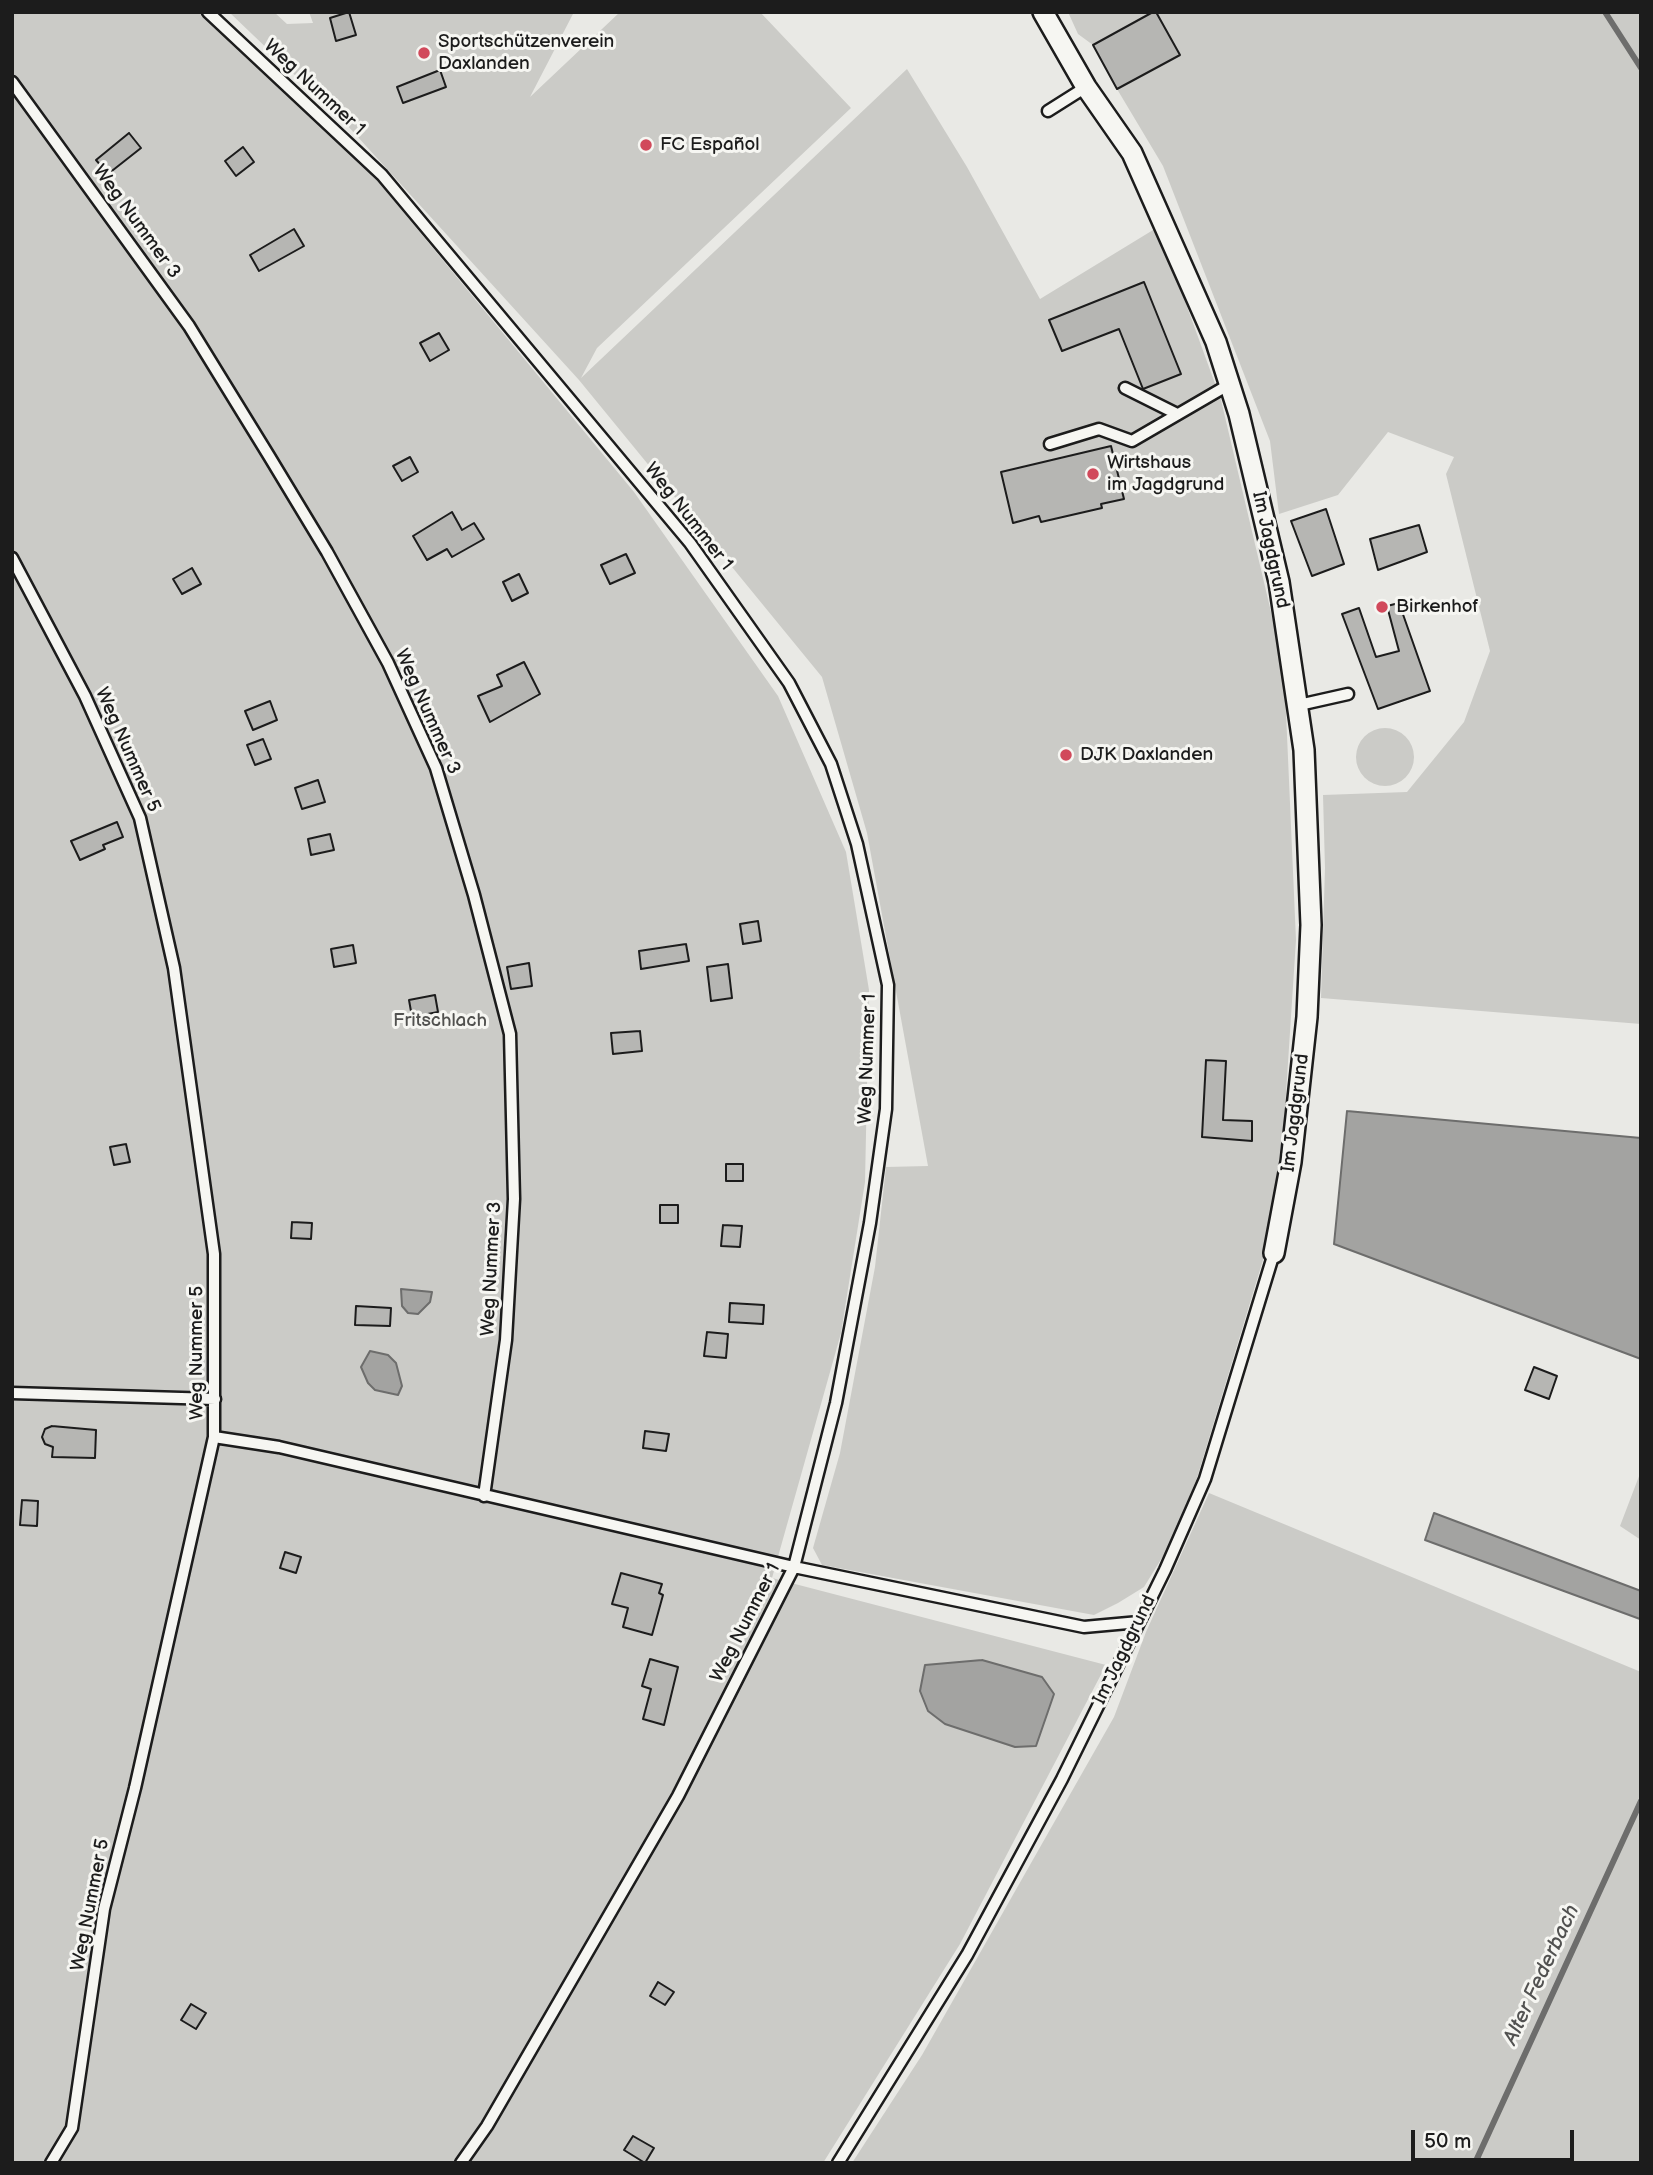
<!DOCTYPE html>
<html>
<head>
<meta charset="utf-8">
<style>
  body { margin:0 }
  #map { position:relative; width:1653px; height:2175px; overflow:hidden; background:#e9e9e5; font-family:"Balsamiq Sans",sans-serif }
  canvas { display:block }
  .frame { position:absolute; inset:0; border:14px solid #1c1c1c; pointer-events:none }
  .scale { position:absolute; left:1411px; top:2130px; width:163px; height:32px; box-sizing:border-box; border:4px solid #1c1c1c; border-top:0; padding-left:9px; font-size:21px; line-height:24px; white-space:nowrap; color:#1c1c1c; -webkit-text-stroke:5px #f6f6f2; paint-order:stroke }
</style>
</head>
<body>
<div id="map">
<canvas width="1653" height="2175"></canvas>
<div class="frame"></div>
<div class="scale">50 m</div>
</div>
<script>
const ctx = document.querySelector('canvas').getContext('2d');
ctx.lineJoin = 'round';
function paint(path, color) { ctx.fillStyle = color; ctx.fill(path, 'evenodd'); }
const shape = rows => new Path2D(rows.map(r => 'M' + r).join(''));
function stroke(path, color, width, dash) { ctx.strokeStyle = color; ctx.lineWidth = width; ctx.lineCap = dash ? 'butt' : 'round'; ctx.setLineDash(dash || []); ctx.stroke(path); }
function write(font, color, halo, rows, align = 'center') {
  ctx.font = font + ' "Balsamiq Sans",sans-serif'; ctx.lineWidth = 6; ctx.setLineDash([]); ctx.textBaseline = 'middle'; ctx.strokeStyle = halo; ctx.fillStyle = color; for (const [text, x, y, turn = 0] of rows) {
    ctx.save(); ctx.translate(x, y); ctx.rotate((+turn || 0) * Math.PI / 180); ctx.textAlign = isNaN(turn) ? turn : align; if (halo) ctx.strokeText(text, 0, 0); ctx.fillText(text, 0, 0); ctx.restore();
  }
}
const green = shape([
  [12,12,201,12,371,173,634,492,778,696,846,852,869,990,865,1182,841,1333,772,1578,1106,1665,960,1944,823,2163,12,2163],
  [229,12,274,12,287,24,313,23,309,12,574,12,530,97,620,12,760,12,851,108,597,348,581,378,907,69,967,167,1040,299,1158,227,1221,400,1284,667,1296,940,1284,1124,1266,1250,1197,1478,1168,1548,1144,1587,1118,1603,1094,1615,822,1565,813,1548,840,1453,875,1267,886,1167,928,1166,867,833,822,677,579,380,346,124],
  [1068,12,1153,12,1093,45,1078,34],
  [1156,12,1641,12,1641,1024,1321,998,1325,868,1323,795,1407,792,1464,722,1490,651,1446,474,1454,457,1388,432,1338,495,1279,514,1270,441,1163,166,1117,89,1180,55],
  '1356 757a29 29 0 1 1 58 0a29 29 0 1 1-58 0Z',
  [1641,1471,1641,1540,1620,1526],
  [1209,1493,1641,1672,1641,2163,852,2163,922,2055,1114,1717,1146,1632]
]);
const water = shape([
  [1347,1111,1641,1138,1641,1359,1334,1244,1347,1111],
  [401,1289,432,1292,430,1302,418,1314,408,1313,402,1306,401,1289],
  [370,1351,388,1355,396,1363,402,1386,398,1395,375,1390,368,1383,361,1367,370,1351],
  [1434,1513,1641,1591,1640,1619,1425,1540,1434,1513],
  [982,1660,1042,1677,1054,1694,1036,1746,1015,1747,945,1724,928,1711,920,1691,925,1665,982,1660]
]);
const stream = shape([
  [1605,12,1641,68],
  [1475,2163,1641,1801]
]);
const building = shape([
  [349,12,356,35,336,41,330,18,349,12],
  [1153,12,1156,12,1180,55,1117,89,1093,45,1153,12],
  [440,70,446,87,403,103,397,87,440,70],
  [129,133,141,148,108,174,96,160,129,133],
  [243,147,254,162,236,176,225,161,243,147],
  [294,229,304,246,259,271,250,255,294,229],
  [1144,282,1181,374,1143,389,1119,329,1062,351,1049,320,1144,282],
  [439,333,449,350,430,361,420,343,439,333],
  [1111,446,1124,499,1101,504,1102,508,1041,522,1039,516,1013,523,1001,472,1111,446],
  [410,457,418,472,402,481,393,466,410,457],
  [1326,509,1344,564,1312,576,1291,521,1326,509],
  [452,512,462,530,474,523,484,539,452,557,447,549,427,560,413,536,452,512],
  [1419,525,1427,552,1378,570,1370,539,1419,525],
  [626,554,635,573,610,584,601,565,626,554],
  [192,568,201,584,182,594,173,579,192,568],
  [519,574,528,593,512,601,503,582,519,574],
  [1399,603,1430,691,1378,709,1342,614,1359,608,1376,657,1399,651,1387,606,1399,603],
  [524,662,540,694,490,722,478,696,502,686,497,675,524,662],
  [270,701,277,720,253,730,245,711,270,701],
  [263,739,271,759,255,765,247,745,263,739],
  [318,780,325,802,302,809,295,788,318,780],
  [117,822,123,837,103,845,105,849,80,860,71,841,117,822],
  [330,834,334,850,311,855,308,839,330,834],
  [758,921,761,941,743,944,740,924,758,921],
  [686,944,689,961,641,969,639,951,686,944],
  [353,945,356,963,334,967,331,949,353,945],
  [529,963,532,986,511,989,507,967,529,963],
  [728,964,732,998,711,1001,707,967,728,964],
  [435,995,438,1012,412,1017,409,1000,435,995],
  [640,1031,642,1051,613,1054,611,1033,640,1031],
  [1206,1060,1226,1061,1223,1120,1252,1121,1252,1141,1202,1137,1206,1060],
  [126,1144,130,1162,114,1165,110,1147,126,1144],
  [726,1164,743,1164,743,1181,726,1181,726,1164],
  [660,1205,678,1205,678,1223,660,1223,660,1205],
  [292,1222,312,1223,311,1239,291,1238,292,1222],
  [723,1225,742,1226,740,1247,721,1246,723,1225],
  [730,1303,764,1305,763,1324,729,1322,730,1303],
  [356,1306,391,1308,390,1326,355,1325,356,1306],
  [707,1332,728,1334,726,1358,704,1356,707,1332],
  [1534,1367,1557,1376,1549,1399,1525,1390,1534,1367],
  [52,1426,96,1430,95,1458,52,1457,53,1447,45,1444,42,1437,45,1429,52,1426],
  [645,1431,669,1434,666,1451,643,1448,645,1431],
  [22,1500,38,1501,37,1526,20,1525,22,1500],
  [285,1552,301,1557,296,1573,280,1568,285,1552],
  [621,1573,662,1584,659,1593,663,1595,652,1635,623,1627,628,1608,612,1604,621,1573],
  [650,1659,678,1667,664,1725,643,1719,651,1689,642,1686,650,1659],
  [658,1982,674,1992,665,2005,650,1996,658,1982],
  [191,2004,206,2013,196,2029,181,2020,191,2004],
  [633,2136,654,2148,645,2163,624,2150,633,2136]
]);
const lane = shape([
  [208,12,382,175,690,543,789,683,831,764,857,844,888,985,886,1109,870,1223,836,1403,794,1567,678,1796,487,2126,461,2163],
  [12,82,189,326,269,456,327,552,388,663,436,768,474,895,510,1034,514,1199,506,1340,484,1496],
  [1048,111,1086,87],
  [1125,388,1177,414],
  [1050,444,1099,429,1132,441,1230,384],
  [12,558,85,696,140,818,174,968,214,1254,214,1437,135,1788,104,1909,72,2128,51,2163],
  [1299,705,1348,694],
  [12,1393,215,1399],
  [214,1437,279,1447,794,1567,1084,1627,1139,1622],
  [838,2163,967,1955,1062,1779,1165,1570,1205,1479,1274,1253]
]);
const street = shape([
  [1043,12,1086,87,1132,153,1216,342,1239,414,1279,582,1304,750,1311,925,1307,1017,1291,1162,1274,1253]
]);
const markers = [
  [424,53,7,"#d1495b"],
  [646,145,7,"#d1495b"],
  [1093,474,7,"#d1495b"],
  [1382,607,7,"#d1495b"],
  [1066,755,7,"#d1495b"]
];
const poiNames = [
  ["Sportschützenverein",438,42],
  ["Daxlanden",438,64],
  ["FC Español",660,145],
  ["Wirtshaus",1107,463],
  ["im Jagdgrund",1107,485],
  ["Birkenhof",1396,607],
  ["DJK Daxlanden",1080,755]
];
const streetNames = [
  ["Weg Nummer 1",314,88,43],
  ["Weg Nummer 3",136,222,54],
  ["Weg Nummer 1",688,517,52],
  ["Im Jagdgrund",1270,550,78],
  ["Weg Nummer 3",427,712,66],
  ["Weg Nummer 5",127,750,66],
  ["Weg Nummer 1",868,1059,-88],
  ["Im Jagdgrund",1296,1113,-83],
  ["Weg Nummer 3",492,1269,-87],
  ["Weg Nummer 5",197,1353,-90],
  ["Weg Nummer 1",746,1623,-63],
  ["Im Jagdgrund",1125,1650,-64],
  ["Weg Nummer 5",91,1905,-79]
];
const parkNames = [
  ["Fritschlach",440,1021]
];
const waterNames = [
  ["Alter Federbach",1542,1975,-65]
];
paint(green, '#cbcbc7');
paint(water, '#a3a3a1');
stroke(water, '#6d6d6c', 2);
stroke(stream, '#6d6d6c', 6);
paint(building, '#b6b6b3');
stroke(building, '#1c1c1c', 2);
stroke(lane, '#1c1c1c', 15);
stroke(street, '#1c1c1c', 24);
stroke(lane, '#f6f6f2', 10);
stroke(street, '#f6f6f2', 19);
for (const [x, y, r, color] of markers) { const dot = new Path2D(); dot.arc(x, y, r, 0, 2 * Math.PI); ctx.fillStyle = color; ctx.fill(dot); stroke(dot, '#f6f6f2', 2.5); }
write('19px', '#1c1c1c', '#f6f6f2', poiNames, 'left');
write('19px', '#1c1c1c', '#f6f6f2', streetNames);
write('19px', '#51514f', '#f6f6f2', parkNames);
write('italic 21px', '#525251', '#f6f6f2', waterNames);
</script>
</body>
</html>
